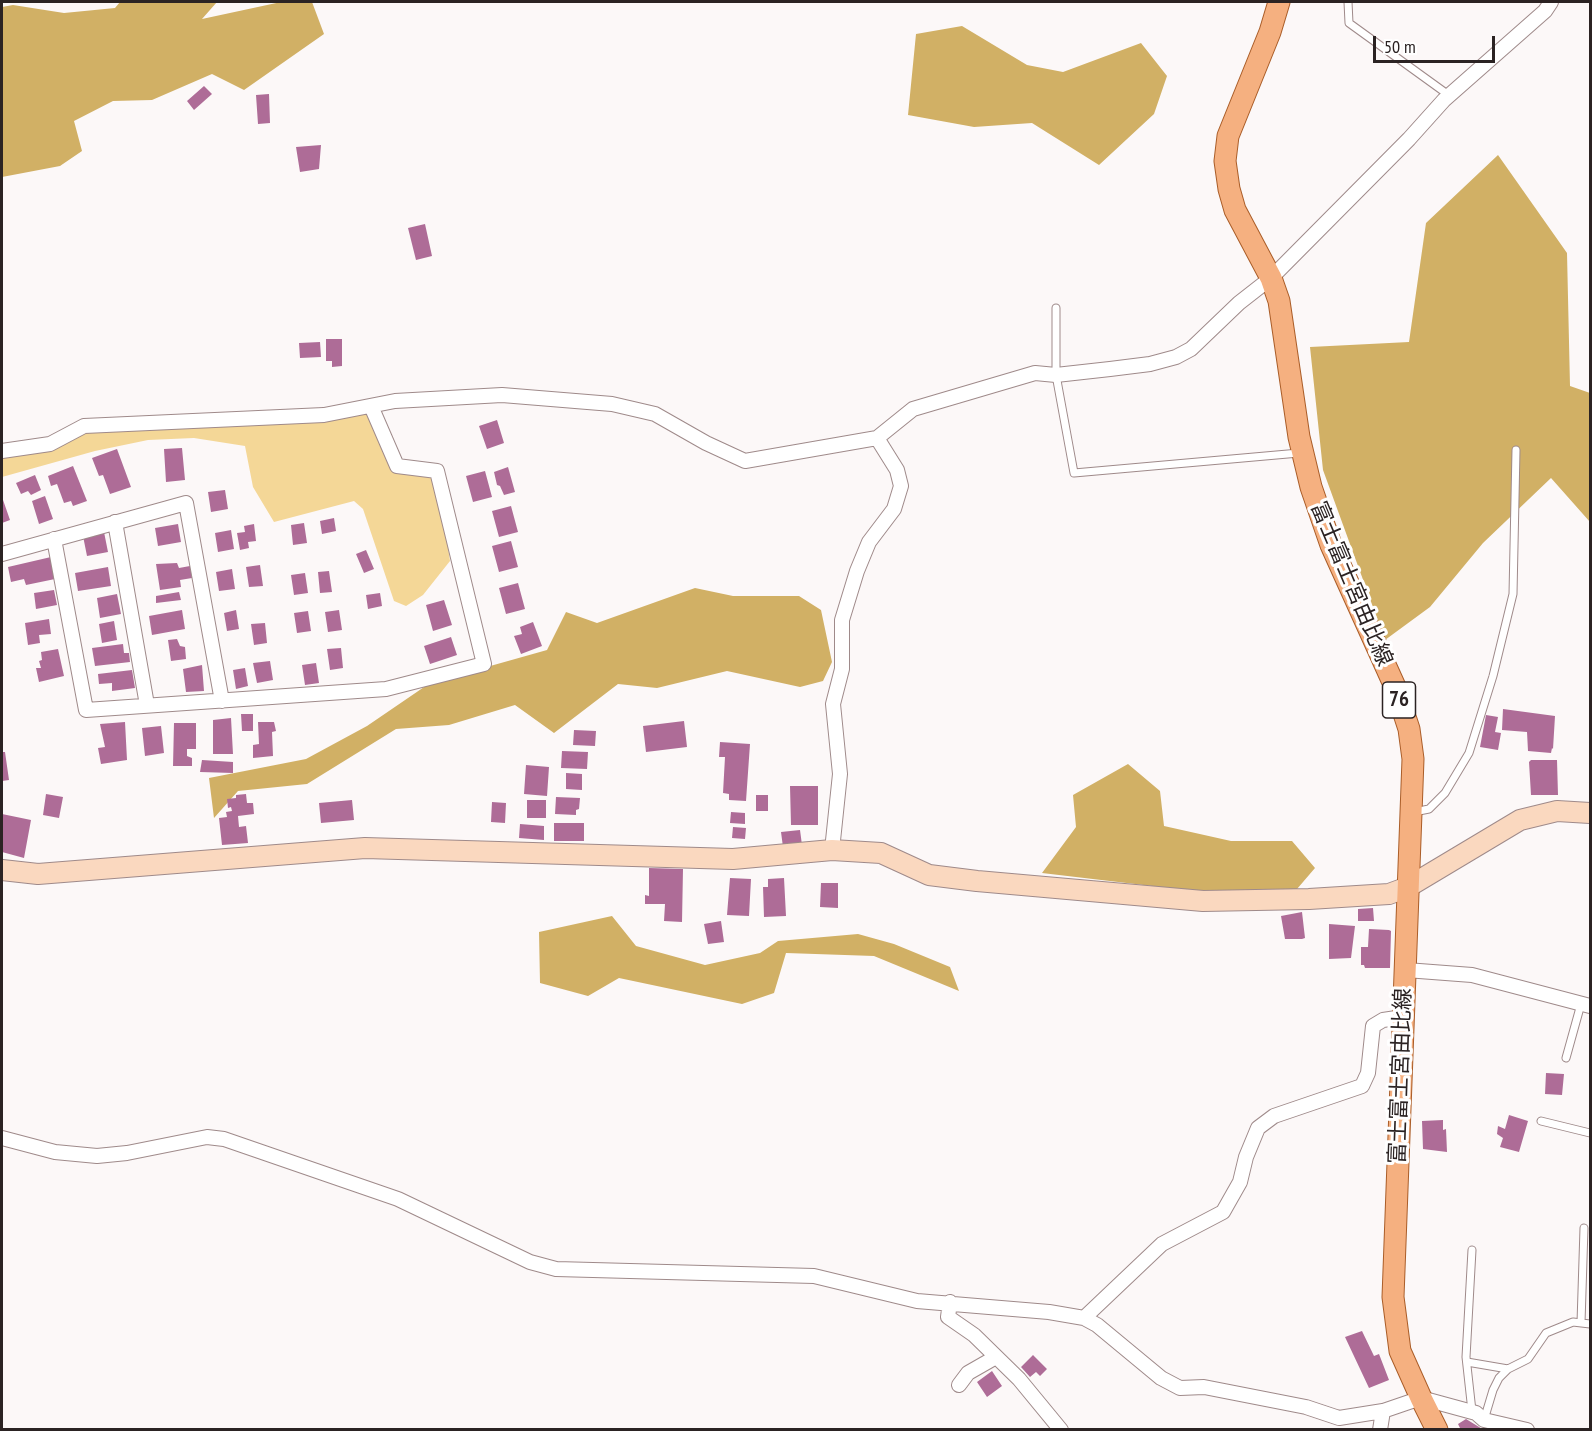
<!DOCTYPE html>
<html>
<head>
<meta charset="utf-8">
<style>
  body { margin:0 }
  #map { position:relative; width:1592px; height:1431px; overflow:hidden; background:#fcf8f8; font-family:"PT Sans Narrow",sans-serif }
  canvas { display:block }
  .frame { position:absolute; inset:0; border:3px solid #2b2323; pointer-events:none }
  .scale { position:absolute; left:1373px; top:36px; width:122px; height:27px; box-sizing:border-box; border:3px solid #2b2323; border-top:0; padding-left:8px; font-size:18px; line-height:21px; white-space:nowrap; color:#2b2323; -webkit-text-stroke:4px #fff; paint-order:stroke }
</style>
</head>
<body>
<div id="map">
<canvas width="1592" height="1431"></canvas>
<div class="frame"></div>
<div class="scale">50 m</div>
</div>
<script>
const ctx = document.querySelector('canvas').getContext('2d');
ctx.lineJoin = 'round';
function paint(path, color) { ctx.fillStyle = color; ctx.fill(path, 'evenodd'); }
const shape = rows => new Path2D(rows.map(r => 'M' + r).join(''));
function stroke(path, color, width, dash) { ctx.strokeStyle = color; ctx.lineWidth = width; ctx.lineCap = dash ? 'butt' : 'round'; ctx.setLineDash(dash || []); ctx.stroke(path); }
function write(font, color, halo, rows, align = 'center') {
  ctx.font = font + ' "PT Sans Narrow","Noto Sans JP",sans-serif'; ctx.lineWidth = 6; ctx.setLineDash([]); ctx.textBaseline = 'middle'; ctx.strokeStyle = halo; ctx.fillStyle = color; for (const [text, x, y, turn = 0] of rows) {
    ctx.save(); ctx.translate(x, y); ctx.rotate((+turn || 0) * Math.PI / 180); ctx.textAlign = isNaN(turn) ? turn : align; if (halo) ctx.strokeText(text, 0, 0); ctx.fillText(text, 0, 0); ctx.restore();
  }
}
const green = shape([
  [366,407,400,469,437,471,450,561,423,595,406,606,394,601,363,509,354,501,274,522,253,487,245,446,194,438,148,440,95,451,2,477,2,454,84,432]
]);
const forest = shape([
  [120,2,217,2,202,19,281,2,312,2,324,34,244,90,212,74,152,100,113,101,74,121,82,151,60,166,2,177,2,7,13,5,64,13,115,8],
  [962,26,1027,65,1063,72,1141,43,1167,76,1154,114,1099,165,1032,123,974,127,908,115,916,34],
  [1498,155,1567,253,1570,386,1590,393,1590,522,1551,478,1483,543,1430,607,1385,640,1323,470,1310,347,1409,342,1426,223],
  [695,588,733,596,799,596,821,610,832,662,823,681,800,687,727,671,657,688,618,684,554,733,515,705,449,725,396,729,307,784,238,791,214,818,209,778,306,759,367,726,430,683,547,650,566,612,597,623],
  [1128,764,1160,791,1164,826,1231,841,1292,841,1315,868,1297,889,1225,891,1186,890,1042,873,1076,827,1073,795],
  [612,916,636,946,705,965,760,953,778,941,858,934,894,944,950,967,959,991,874,956,786,953,774,993,742,1004,619,978,588,996,540,983,539,932]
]);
const building = shape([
  [204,86,212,94,194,110,187,101],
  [269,94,270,123,258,124,256,95],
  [321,145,319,169,300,172,296,147],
  [425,224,432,256,416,260,408,228],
  [326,339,342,339,342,366,332,367,332,361,326,361],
  [320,342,321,357,300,358,299,343],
  [497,420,504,443,487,449,479,426],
  [182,448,185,480,166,482,164,449],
  [117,449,131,487,110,494,103,475,99,476,92,458],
  [73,466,87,501,73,506,71,501,64,503,57,484,51,486,48,476],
  [508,467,515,492,504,495,500,486,497,485,494,472],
  [485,471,492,497,473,502,466,476],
  [35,475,41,490,31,495,28,491,21,494,16,483],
  [225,490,228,509,211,512,208,492],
  [45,496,53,519,39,524,32,501],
  [2,497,10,520,2,523],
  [511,506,518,532,499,537,492,511],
  [334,518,336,531,322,534,320,521],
  [304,523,307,543,293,545,291,525],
  [178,524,181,542,158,546,155,528],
  [254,524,256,541,248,542,249,548,240,550,237,533,245,532,244,526],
  [231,530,234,549,218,552,215,533],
  [104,532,108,552,87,556,83,536],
  [511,541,518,567,499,572,492,546],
  [366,550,374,569,364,573,356,554],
  [51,557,55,579,26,585,24,579,11,582,8,567],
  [177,563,179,568,190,566,192,578,180,580,181,587,160,590,156,564],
  [260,565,263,586,249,587,246,567],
  [108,567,111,586,78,591,75,573],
  [232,569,235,589,219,591,216,572],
  [329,571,332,592,320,593,318,572],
  [305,573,308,593,294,595,291,575],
  [518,583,525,609,506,614,499,588],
  [54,590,57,605,36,609,34,593],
  [179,592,181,600,156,603,156,596],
  [380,593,382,606,368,609,366,595],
  [117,594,121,614,100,618,97,598],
  [444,600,452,625,433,631,426,605],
  [182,610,185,629,152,635,149,616],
  [236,610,239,629,227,631,224,613],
  [339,610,342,630,328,632,325,612],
  [308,611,311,631,297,633,294,613],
  [49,619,51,634,39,635,40,643,28,645,25,623],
  [114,621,117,640,102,643,99,624],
  [533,622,542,646,521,654,514,636,522,634,520,627],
  [265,623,267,643,254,645,251,624],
  [451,637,457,655,430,664,424,646],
  [177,639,180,646,185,647,186,659,171,661,168,640],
  [123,644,124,653,129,653,130,662,95,666,92,648],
  [341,648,343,668,330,670,327,649],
  [58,649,64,676,39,682,36,668,41,668,39,661,42,660,41,652],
  [270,661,273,680,257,683,253,663],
  [316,663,319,683,305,685,302,665],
  [202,665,204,691,186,692,183,669],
  [245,668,248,686,236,689,233,670],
  [132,670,135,688,112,691,112,683,99,684,98,674],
  [1503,709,1555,716,1553,749,1552,748,1551,753,1528,751,1527,732,1502,730],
  [241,714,253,714,253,731,242,731],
  [1486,715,1498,717,1495,732,1501,733,1498,750,1480,747],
  [231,718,233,754,213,754,213,720],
  [684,721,687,747,646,752,643,726],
  [125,722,127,760,101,764,98,748,105,747,100,724],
  [258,722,274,722,276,731,272,732,273,756,253,758,253,745,259,744],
  [174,723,196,723,196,749,187,749,187,756,192,758,192,766,173,766],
  [161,726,164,753,145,756,142,728],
  [574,730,596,731,595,746,573,745],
  [720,742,750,744,746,801,729,800,729,794,723,793,725,757,719,757],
  [562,751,588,752,587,769,561,768],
  [2,752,5,752,9,780,2,781],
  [202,760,233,762,233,773,200,772],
  [1531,760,1557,760,1558,795,1531,795,1529,762],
  [526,765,549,767,547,796,524,794],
  [566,773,582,774,582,790,566,789],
  [790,786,818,786,818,825,791,825],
  [46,794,63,797,59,818,43,815],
  [246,794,247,803,253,803,254,814,238,816,239,827,246,826,248,843,222,845,219,818,227,817,226,812,232,811,231,807,228,808,227,799,236,798,236,795],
  [756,795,768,795,768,811,756,811],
  [556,797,580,798,579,809,576,810,576,815,555,814],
  [352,800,354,820,321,823,319,803],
  [527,800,546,800,546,818,527,818],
  [492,802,506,803,505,823,491,822],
  [731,812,745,813,745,824,730,823],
  [2,814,31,820,24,858,2,852],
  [554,823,584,823,584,841,554,841],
  [520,824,544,826,544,840,519,838],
  [733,827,746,828,745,839,732,838],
  [800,830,802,845,783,847,781,832],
  [649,868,683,869,682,922,664,921,665,904,645,904,645,895,649,896],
  [730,878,751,879,749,916,727,915],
  [784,878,786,916,764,917,763,887,768,887,768,879],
  [821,883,838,883,838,908,820,907],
  [1373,908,1374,921,1358,921,1358,909],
  [1302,912,1305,938,1302,939,1285,939,1281,916],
  [721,921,724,942,708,944,704,924],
  [1329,924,1355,926,1351,958,1329,959],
  [1369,929,1389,930,1391,931,1390,968,1365,968,1364,965,1361,965,1361,947,1368,947],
  [1546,1073,1564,1074,1562,1095,1545,1094],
  [1509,1115,1528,1121,1519,1152,1500,1147,1503,1138,1497,1134,1498,1126,1505,1129],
  [1443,1120,1443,1130,1446,1129,1447,1152,1423,1149,1422,1121],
  [1362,1331,1374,1356,1379,1354,1389,1380,1369,1388,1345,1337],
  [1033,1355,1047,1369,1040,1376,1036,1372,1030,1377,1021,1367],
  [992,1371,1002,1386,987,1397,977,1382],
  [1466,1419,1484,1430,1461,1430,1458,1424]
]);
const lane = shape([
  [1348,2,1349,23,1450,96],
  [1056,308,1056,375,1074,473,1299,453],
  [1414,812,1429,809,1445,793,1469,753,1493,676,1513,594,1516,450],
  [1566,1058,1581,1004],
  [1541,1121,1590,1133],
  [1581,1323,1584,1228],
  [1467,1362,1508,1369],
  [1472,1411,1466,1357,1472,1250],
  [1484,1420,1493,1390,1499,1378,1508,1369,1528,1359,1546,1333,1573,1322,1590,1324]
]);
const street = shape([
  [2,451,50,444,84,426,324,415,395,401,502,395,612,404,655,414,706,443,745,461,877,438,913,409,1035,373,1056,375,1110,369,1150,364,1176,357,1191,349,1239,303,1271,278,1409,139,1444,100,1545,11,1551,2],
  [115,522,147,705],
  [54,539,86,710,386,689,484,664,437,471,397,466,371,406],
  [2,554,186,503,222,701],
  [832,850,840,774,833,704,842,669,842,620,857,571,869,542,894,509,901,486,897,470,877,438],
  [1406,970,1472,975,1590,1006],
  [2,1138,55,1152,97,1156,127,1153,207,1137,224,1139,398,1199,530,1262,556,1269,814,1276,917,1301,1049,1312,1084,1318,1097,1325,1161,1378,1180,1388,1204,1387,1306,1407,1339,1418,1383,1411,1421,1398,1476,1413,1484,1420,1527,1430],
  [950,1302,948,1317,974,1335,1019,1379,1061,1430],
  [1084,1318,1162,1244,1223,1212,1240,1182,1246,1157,1258,1128,1274,1116,1362,1086,1368,1073,1373,1026,1383,1020,1403,1017],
  [959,1385,968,1373,996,1357],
  [1380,1430,1383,1411]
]);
const secondary = shape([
  [2,870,38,874,365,848,733,859,832,850,881,853,929,875,977,881,1203,901,1309,899,1389,894,1408,887,1520,820,1557,811,1590,813]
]);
const primary = shape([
  [1279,2,1270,32,1228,136,1225,161,1229,189,1235,210,1271,278,1279,301,1299,437,1311,487,1331,545,1396,689,1409,729,1413,759,1393,1297,1400,1351,1421,1398,1437,1430]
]);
const shields = [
  [1399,700,33]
];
const shieldNames = [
  ["76",1399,700]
];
const streetNames = [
  ["富士富士宮由比線",1351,584,67],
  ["富士富士宮由比線",1401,1076,-88]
];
paint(green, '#f4d797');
paint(forest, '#d1b065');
paint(building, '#ae6c97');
stroke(lane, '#9f8a8a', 9);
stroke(street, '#9f8a8a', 16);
stroke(secondary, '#9f8a8a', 22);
stroke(primary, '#aa5d28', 23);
stroke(lane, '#fff', 7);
stroke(street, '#fff', 14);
stroke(secondary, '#fad8bf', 20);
stroke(primary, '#f5b080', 21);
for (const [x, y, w] of shields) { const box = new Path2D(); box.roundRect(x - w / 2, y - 18, w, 36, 4.5); ctx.fillStyle = '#fff'; ctx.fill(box); stroke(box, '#2b2323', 1.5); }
write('bold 21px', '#2b2323', null, shieldNames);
write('22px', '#2b2323', '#fff', streetNames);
</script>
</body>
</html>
